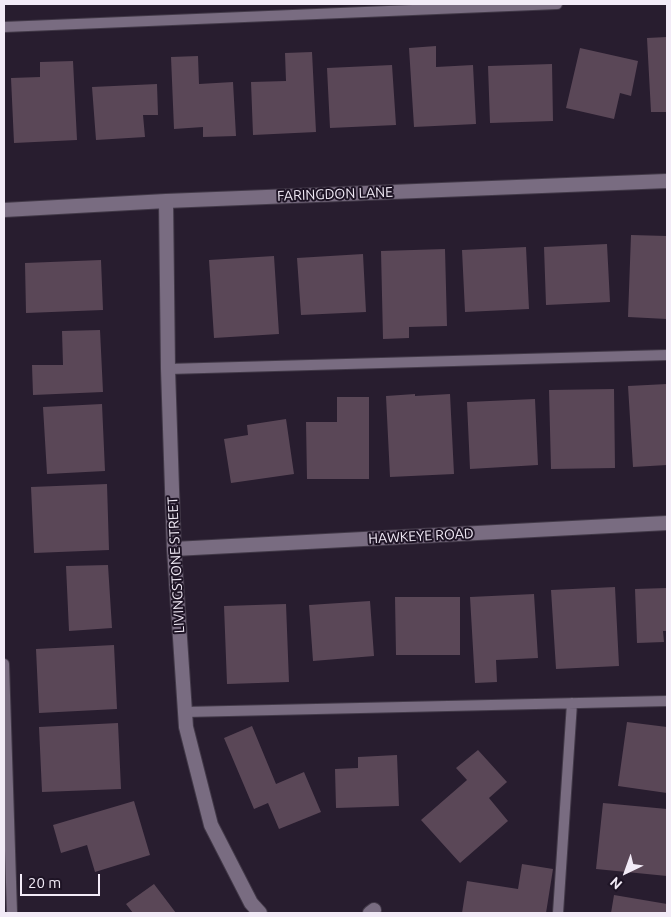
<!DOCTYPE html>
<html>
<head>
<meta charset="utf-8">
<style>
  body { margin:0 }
  #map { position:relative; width:671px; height:917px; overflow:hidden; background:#281d2f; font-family:Ubuntu,sans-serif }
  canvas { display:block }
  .frame { position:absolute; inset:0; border:5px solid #f2ebf7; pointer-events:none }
  .north { position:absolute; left:601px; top:847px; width:50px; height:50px; -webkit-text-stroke:4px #1e1425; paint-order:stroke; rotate:222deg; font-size:14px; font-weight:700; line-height:20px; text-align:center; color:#f2ebf7 }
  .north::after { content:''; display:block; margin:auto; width:18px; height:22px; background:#f2ebf7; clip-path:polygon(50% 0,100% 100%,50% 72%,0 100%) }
  .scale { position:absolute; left:20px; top:874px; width:80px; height:22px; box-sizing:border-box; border:2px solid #f2ebf7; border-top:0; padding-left:6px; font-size:15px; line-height:18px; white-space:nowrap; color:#f2ebf7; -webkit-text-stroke:4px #1e1425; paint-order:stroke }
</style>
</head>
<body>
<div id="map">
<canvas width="671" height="917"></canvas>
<div class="frame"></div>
<div class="north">N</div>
<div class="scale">20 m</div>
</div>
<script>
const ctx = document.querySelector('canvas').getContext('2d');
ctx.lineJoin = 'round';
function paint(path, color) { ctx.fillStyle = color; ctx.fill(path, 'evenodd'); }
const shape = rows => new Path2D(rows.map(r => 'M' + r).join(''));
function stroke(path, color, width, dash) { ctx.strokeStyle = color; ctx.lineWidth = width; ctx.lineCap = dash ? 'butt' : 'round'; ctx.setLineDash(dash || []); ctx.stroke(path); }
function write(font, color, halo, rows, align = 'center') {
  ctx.font = font + ' Ubuntu,sans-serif'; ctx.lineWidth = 4; ctx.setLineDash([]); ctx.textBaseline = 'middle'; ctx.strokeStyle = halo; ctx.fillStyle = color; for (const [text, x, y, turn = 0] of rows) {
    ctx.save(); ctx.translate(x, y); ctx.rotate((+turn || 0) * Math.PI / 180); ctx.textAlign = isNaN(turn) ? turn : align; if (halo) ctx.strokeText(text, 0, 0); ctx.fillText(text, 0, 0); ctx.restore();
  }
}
const building = shape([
  [667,37,667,112,651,112,647,38],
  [436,46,436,67,473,65,476,124,414,127,409,48],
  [580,48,638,61,631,96,620,93,614,119,566,108],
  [312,52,316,132,253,135,251,82,286,81,285,53],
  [198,56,199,84,233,82,236,136,203,137,203,127,174,129,171,57],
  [73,61,77,140,14,143,11,78,40,77,40,62],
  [552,64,553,121,490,123,488,66],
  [392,65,396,125,330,128,327,68],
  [157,84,158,115,143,115,145,137,96,140,92,87],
  [631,235,667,236,667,319,628,317],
  [607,244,610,302,546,305,544,247],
  [526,247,529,309,465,312,462,250],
  [445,249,447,326,409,327,409,338,383,339,381,251],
  [363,254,366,312,301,315,297,258],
  [274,256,279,334,214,338,209,260],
  [101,260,103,310,26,313,25,263],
  [100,330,103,392,33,395,32,365,63,365,62,331],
  [667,384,667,465,633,467,628,386],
  [614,389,615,468,551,469,549,390],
  [415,394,415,396,450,394,454,474,390,477,386,396],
  [337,397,369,397,369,479,307,479,306,422,337,422],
  [535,399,538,465,470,469,467,402],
  [102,404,105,471,47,474,43,407],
  [286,419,294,474,231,483,224,439,248,435,247,425],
  [107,484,109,550,34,553,31,487],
  [108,565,112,628,69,631,66,566],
  [615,587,619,666,556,669,551,590],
  [667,588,667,631,663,631,664,642,637,643,635,589],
  [534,594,538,658,496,660,497,682,475,683,470,597],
  [395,597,460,597,460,655,396,655],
  [370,601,374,656,313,661,309,605],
  [286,604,289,682,227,684,224,606],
  [114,645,117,709,39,713,36,649],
  [627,722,667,727,667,793,618,786],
  [118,723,121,789,42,792,39,727],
  [252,726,276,784,304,772,321,812,279,829,268,803,254,809,224,738],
  [478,750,507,782,489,798,508,821,460,863,421,820,467,780,456,768],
  [397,755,399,806,336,808,335,769,358,768,358,757],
  [134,801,150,855,95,872,87,845,61,853,53,825],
  [603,803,667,809,667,876,596,869],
  [522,864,553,869,546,913,462,913,467,881,518,889],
  [154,884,176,913,133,913,126,904],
  [614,895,667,904,667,913,611,913]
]);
const service = shape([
  [4,27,557,4],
  [168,369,667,355],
  [4,664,12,913],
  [185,712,667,701],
  [558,913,572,703]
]);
const minor = shape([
  [166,201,168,369,174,549,186,727,211,825,251,903,260,913],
  [4,210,166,201,667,181],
  [174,549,667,523],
  [370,913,374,910]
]);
const streetNames = [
  ["FARINGDON LANE",335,194,-2],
  ["HAWKEYE ROAD",421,536,-3],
  ["LIVINGSTONE STREET",176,565,-93]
];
paint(building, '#5a4757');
stroke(service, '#423948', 12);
stroke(minor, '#423948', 16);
stroke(service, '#796c81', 10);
stroke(minor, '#796c81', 14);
write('14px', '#f2ebf7', '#1e1425', streetNames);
</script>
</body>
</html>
